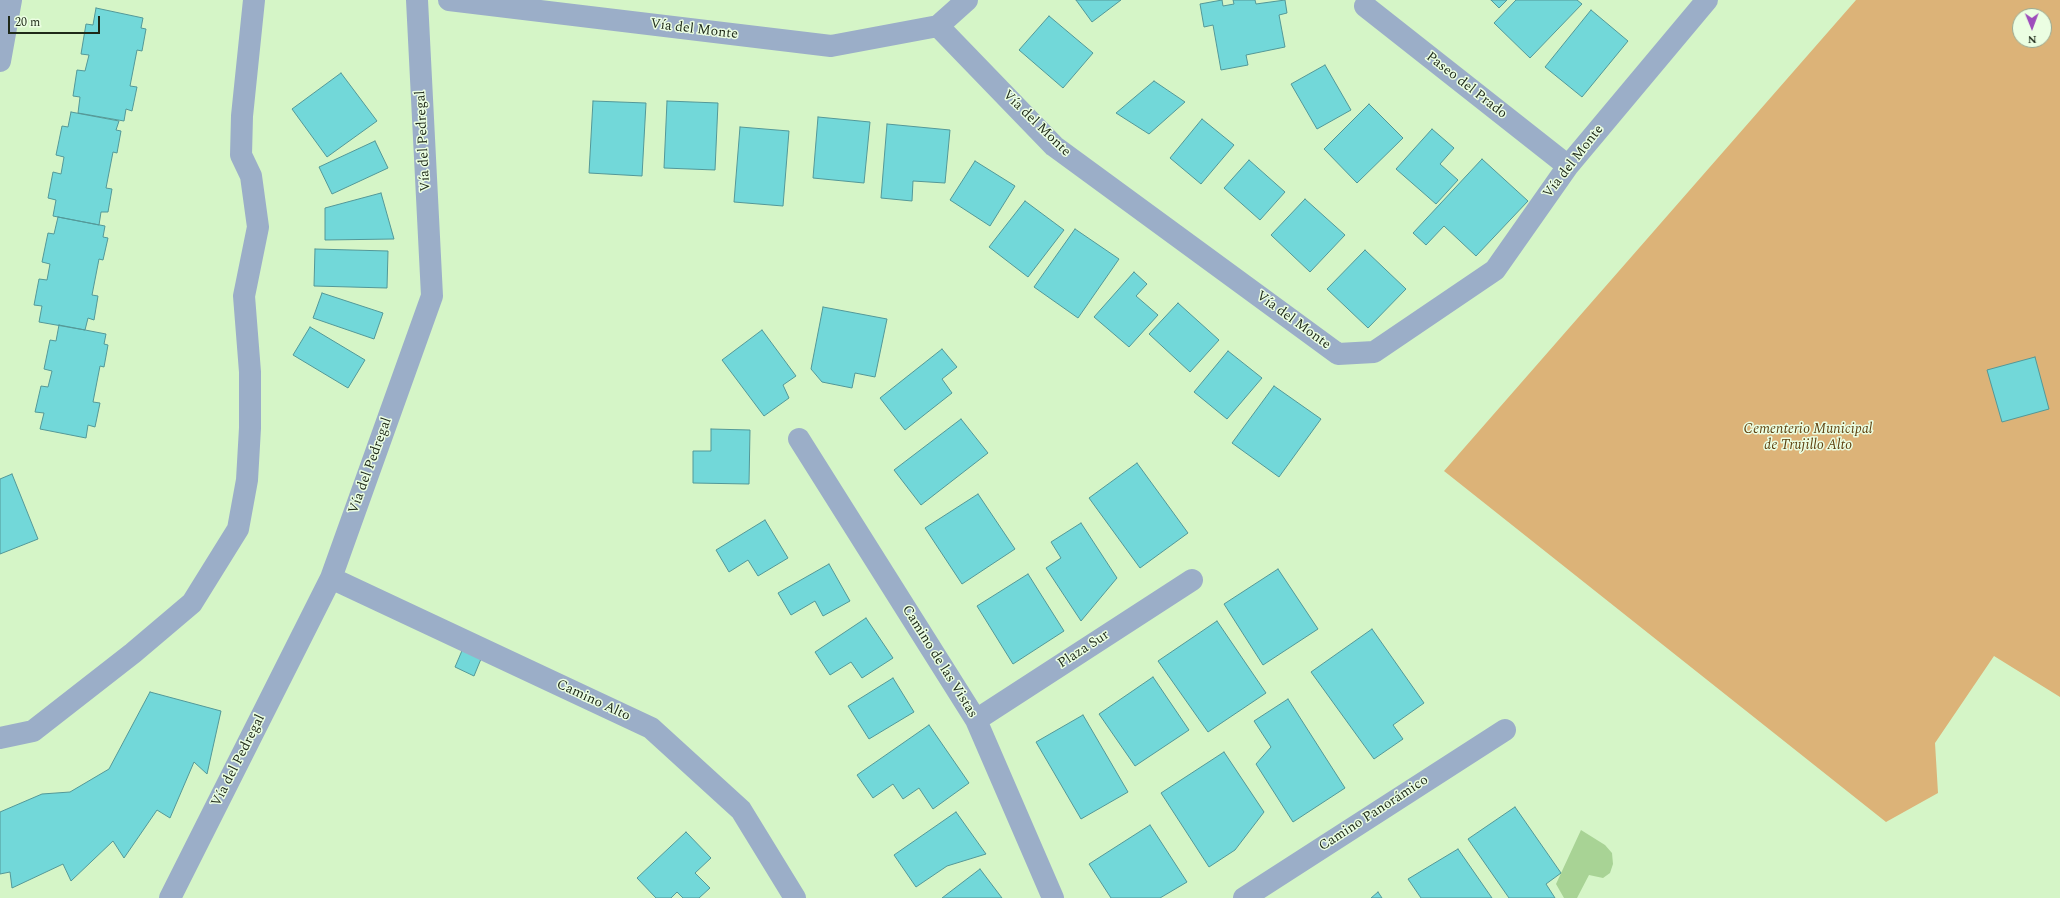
<!DOCTYPE html>
<html>
<head>
<meta charset="utf-8">
<style>
  body { margin:0 }
  #map { position:relative; width:2060px; height:898px; overflow:hidden; background:#d5f5c7; font-family:Spectral,serif }
  canvas { display:block }
  .north { position:absolute; left:2012px; top:8px; width:40px; height:40px; box-sizing:border-box; background:#ebfee2; border:1px solid #99a991; border-radius:50%; rotate:179deg; font-size:11px; font-weight:700; line-height:16px; text-align:center; color:#1e2918 }
  .north::after { content:''; display:block; margin:auto; width:14px; height:18px; background:#9e4dbc; clip-path:polygon(50% 0,100% 100%,50% 72%,0 100%) }
  .scale { position:absolute; left:8px; top:16px; width:92px; height:18px; box-sizing:border-box; border:2px solid #1e2918; border-top:0; padding-left:5px; font-size:12px; line-height:14px; white-space:nowrap; color:#1e2918; -webkit-text-stroke:3px #ebfee2; paint-order:stroke }
</style>
</head>
<body>
<div id="map">
<canvas width="2060" height="898"></canvas>
<div class="north">N</div>
<div class="scale">20 m</div>
</div>
<script>
const ctx = document.querySelector('canvas').getContext('2d');
ctx.lineJoin = 'round';
function paint(path, color) { ctx.fillStyle = color; ctx.fill(path, 'evenodd'); }
const shape = rows => new Path2D(rows.map(r => 'M' + r).join(''));
function stroke(path, color, width, dash) { ctx.strokeStyle = color; ctx.lineWidth = width; ctx.lineCap = dash ? 'butt' : 'round'; ctx.setLineDash(dash || []); ctx.stroke(path); }
function write(font, color, halo, rows, align = 'center') {
  ctx.font = font + ' Spectral,serif'; ctx.lineWidth = 3; ctx.setLineDash([]); ctx.textBaseline = 'middle'; ctx.strokeStyle = halo; ctx.fillStyle = color; for (const [text, x, y, turn = 0] of rows) {
    ctx.save(); ctx.translate(x, y); ctx.rotate((+turn || 0) * Math.PI / 180); ctx.textAlign = isNaN(turn) ? turn : align; if (halo) ctx.strokeText(text, 0, 0); ctx.fillText(text, 0, 0); ctx.restore();
  }
}
const green = shape([
  [1856,0,2060,0,2060,697,1994,656,1935,743,1938,793,1886,822,1444,471],
  [2020,16,2044,16,2044,40,2020,40]
]);
const water = shape([
  [1581,830,1605,845,1612,853,1613,864,1610,873,1603,878,1589,875,1577,898,1564,898,1556,884]
]);
const building = shape([
  [1076,0,1121,0,1092,22,1076,0],
  [1222,0,1223,6,1234,4,1233,0,1255,0,1256,4,1285,0,1287,13,1279,15,1285,47,1246,55,1248,65,1221,70,1213,25,1204,27,1200,4,1222,0],
  [1491,0,1507,0,1499,8,1491,0],
  [1516,0,1577,0,1582,4,1530,58,1494,23,1516,0],
  [96,8,143,18,141,28,146,29,142,51,137,50,130,86,137,87,132,111,126,109,124,121,78,113,80,97,73,96,77,70,85,71,89,55,81,54,86,24,93,25,96,8],
  [1591,10,1628,41,1582,97,1545,67,1591,10],
  [1049,16,1093,53,1063,88,1019,50,1049,16],
  [1325,65,1351,110,1317,129,1291,84,1325,65],
  [341,73,377,121,327,157,292,109,341,73],
  [1154,81,1185,102,1149,134,1116,113,1154,81],
  [593,101,646,103,642,176,589,173,593,101],
  [667,101,718,103,715,170,664,168,667,101],
  [1369,104,1403,138,1357,183,1324,149,1369,104],
  [71,112,119,121,116,130,121,131,117,153,113,152,106,188,112,189,108,212,101,212,99,225,53,216,56,200,48,198,53,172,61,174,64,157,56,155,62,126,68,127,71,112],
  [818,117,870,122,864,183,813,178,818,117],
  [1202,119,1234,145,1201,184,1170,158,1202,119],
  [887,124,950,130,945,183,913,181,912,201,881,198,887,124],
  [740,127,789,131,783,206,734,202,740,127],
  [1432,129,1454,148,1440,164,1458,180,1436,204,1396,169,1432,129],
  [375,141,388,168,332,194,319,167,375,141],
  [1482,159,1528,201,1476,256,1444,226,1426,245,1413,233,1482,159],
  [1249,160,1285,192,1260,220,1224,188,1249,160],
  [975,161,1015,186,990,226,950,200,975,161],
  [381,193,394,239,325,240,325,208,381,193],
  [1305,199,1345,235,1310,272,1271,235,1305,199],
  [1025,201,1064,230,1028,277,989,247,1025,201],
  [58,217,105,226,103,237,108,238,103,260,99,259,92,295,98,296,94,320,88,318,85,330,39,322,42,306,34,305,39,279,47,280,50,264,42,262,48,233,54,234,58,217],
  [1075,229,1119,259,1078,318,1034,287,1075,229],
  [315,249,388,251,387,288,314,286,315,249],
  [1365,250,1406,289,1368,328,1327,289,1365,250],
  [1134,272,1147,284,1136,296,1158,315,1129,347,1094,317,1134,272],
  [322,293,383,313,374,339,313,318,322,293],
  [1178,303,1219,340,1190,372,1149,334,1178,303],
  [823,307,887,319,875,377,855,373,852,388,822,382,811,369,823,307],
  [59,325,106,334,104,344,108,345,104,367,100,366,93,402,100,403,95,427,88,425,86,438,40,429,44,413,35,412,41,386,48,387,52,371,44,369,50,340,56,341,59,325],
  [310,327,365,360,348,388,293,355,310,327],
  [762,330,796,376,783,385,789,398,764,416,722,360,762,330],
  [942,349,957,367,942,379,952,393,905,430,880,398,942,349],
  [1228,351,1262,378,1227,419,1194,392,1228,351],
  [2035,357,2049,409,2002,422,1987,370,2035,357],
  [1274,386,1321,419,1279,477,1232,443,1274,386],
  [961,419,988,453,921,505,894,470,961,419],
  [711,429,750,430,749,484,693,483,693,451,711,451,711,429],
  [1137,463,1188,533,1140,568,1089,498,1137,463],
  [12,474,38,539,0,554,0,479,12,474],
  [978,494,1015,549,962,584,925,528,978,494],
  [765,520,788,558,758,576,748,560,729,572,716,550,765,520],
  [1081,523,1117,578,1081,621,1046,568,1061,558,1051,542,1081,523],
  [829,564,850,601,823,616,815,601,791,615,778,593,829,564],
  [1278,569,1318,629,1263,665,1224,604,1278,569],
  [1028,574,1064,631,1013,664,977,606,1028,574],
  [866,618,893,658,862,678,851,662,830,675,815,652,866,618],
  [1217,621,1266,693,1208,732,1158,661,1217,621],
  [1372,629,1424,703,1393,725,1403,739,1374,759,1311,672,1372,629],
  [464,646,483,654,474,676,455,667,464,646],
  [1153,677,1189,730,1135,766,1099,714,1153,677],
  [893,678,914,712,869,739,848,706,893,678],
  [150,692,221,711,207,774,194,762,170,818,157,810,124,858,113,841,71,881,63,864,12,888,10,872,0,874,0,812,42,794,70,792,109,769,150,692],
  [1288,699,1345,788,1293,822,1256,764,1271,747,1254,721,1288,699],
  [1083,715,1128,792,1081,819,1036,742,1083,715],
  [929,725,969,783,933,809,919,788,903,799,893,784,873,798,857,775,929,725],
  [1224,752,1264,812,1235,850,1209,867,1161,793,1224,752],
  [1515,807,1561,873,1546,884,1555,898,1509,898,1468,839,1515,807],
  [956,812,986,854,947,866,916,887,894,855,956,812],
  [1150,825,1187,882,1160,898,1111,898,1089,864,1150,825],
  [686,832,711,858,695,873,710,888,699,898,683,898,677,892,671,898,656,898,637,878,686,832],
  [1458,849,1492,898,1421,898,1408,879,1458,849],
  [980,869,1002,898,942,898,980,869],
  [1378,892,1382,898,1371,898,1378,892]
]);
const minor = shape([
  [449,0,831,46,938,26,967,0],
  [1365,6,1568,166],
  [938,26,1054,146,1338,354,1374,352,1495,270,1568,166,1707,0],
  [0,61,11,0],
  [799,439,976,720,1053,898],
  [331,578,651,728,741,810,795,898],
  [976,720,1192,580],
  [0,738,33,731,133,653,192,603,238,529,247,480,250,428,250,372,244,296,258,227,251,176,241,155,242,116,254,0],
  [170,898,331,578,432,296,417,0],
  [1244,898,1505,730]
]);
const streetNames = [
  ["Vía del Monte",694,30,7],
  ["Paseo del Prado",1466,86,38],
  ["Vía del Monte",1036,124,44],
  ["Vía del Pedregal",424,141,-93],
  ["Vía del Monte",1574,162,-52],
  ["Vía del Monte",1293,321,36],
  ["Vía del Pedregal",371,466,-70],
  ["Plaza Sur",1084,650,-33],
  ["Camino de las Vistas",939,662,58],
  ["Camino Alto",593,701,25],
  ["Vía del Pedregal",239,761,-63],
  ["Camino Panorámico",1374,814,-33]
];
const parkNames = [
  ["Cementerio Municipal",1808,430],
  ["de Trujillo Alto",1808,446]
];
paint(green, '#dcb378');
paint(water, '#a8d395');
paint(building, '#72d8d9');
stroke(building, '#539898', 1);
stroke(minor, '#9baec8', 22);
write('14px', '#1e2918', '#ebfee2', streetNames);
write('italic 14px', '#5f4210', '#ebfee2', parkNames);
</script>
</body>
</html>
